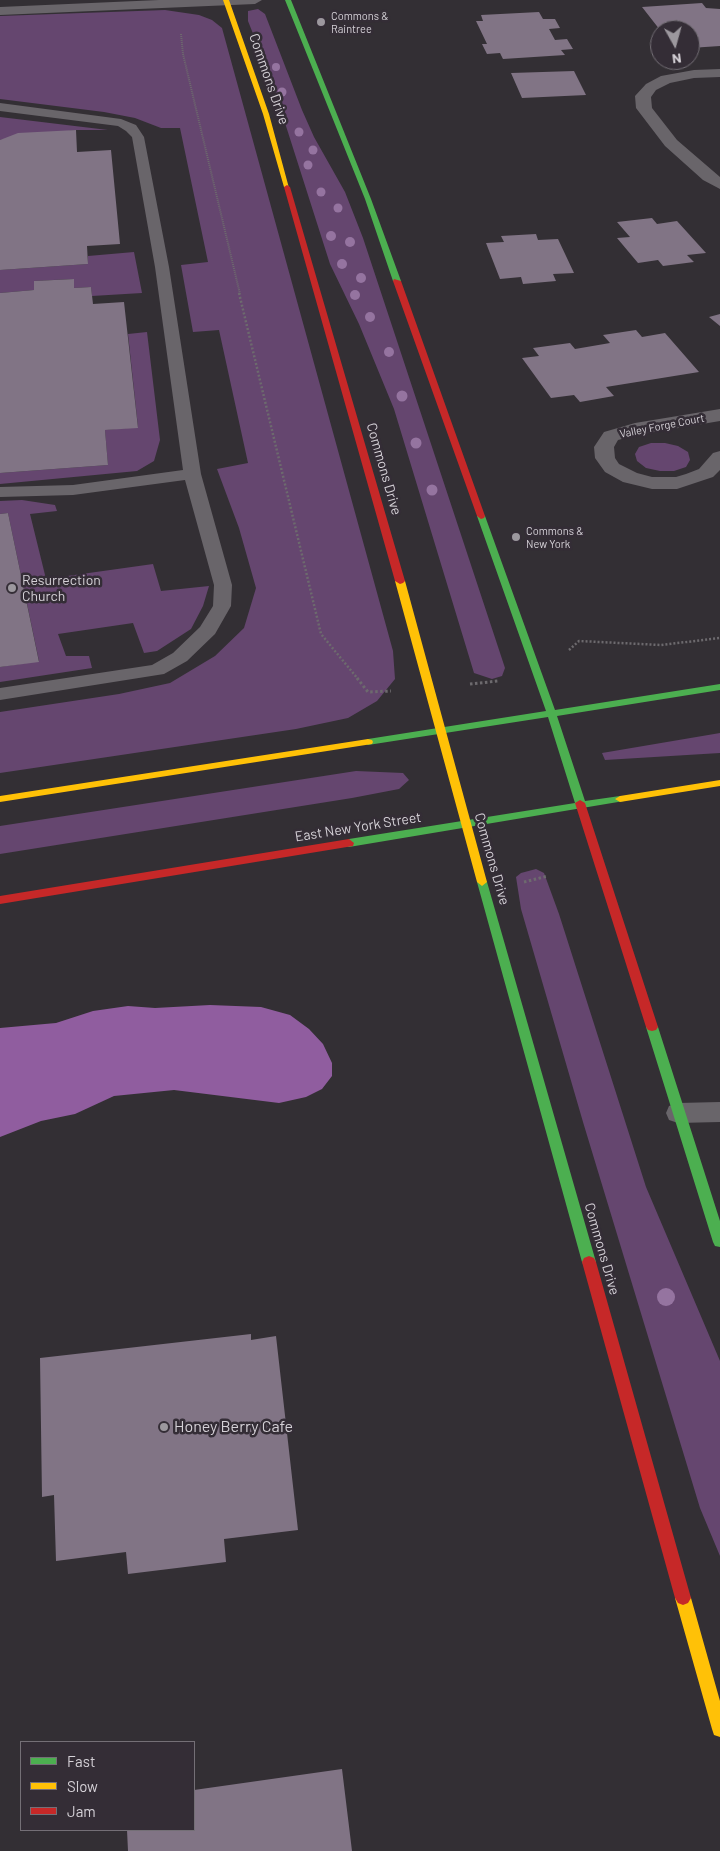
<!DOCTYPE html>
<html>
<head>
<meta charset="utf-8">
<style>
  body { margin:0 }
  #map { position:relative; width:720px; height:1851px; overflow:hidden; background:#332f34; font-family:Barlow,sans-serif }
  canvas { display:block }
  .legend { position:absolute; left:20px; top:1741px; width:175px; height:90px; box-sizing:border-box; background:#342d36; border:1px solid #746f76; margin:0; padding:6px 9px; list-style:none; font-size:15px; color:#d5d1d7 }
  .legend li { display:flex; align-items:center; gap:10px; height:25px }
  .legend b { width:25px; border:1px solid #746f76 }
  .north { position:absolute; left:650px; top:20px; width:50px; height:50px; box-sizing:border-box; background:#342d36; border:1px solid #746f76; border-radius:50%; rotate:173deg; font-size:14px; font-weight:700; line-height:20px; text-align:center; color:#d5d1d7 }
  .north::after { content:''; display:block; margin:auto; width:18px; height:22px; background:#9c989e; clip-path:polygon(50% 0,100% 100%,50% 72%,0 100%) }
</style>
</head>
<body>
<div id="map">
<canvas width="720" height="1851"></canvas>
<ul class="legend">
<li><b style="height:6px;background:#4caf50"></b>Fast</li>
<li><b style="height:6px;background:#ffc107"></b>Slow</li>
<li><b style="height:6px;background:#c62828"></b>Jam</li>
</ul>
<div class="north">N</div>
</div>
<script>
const ctx = document.querySelector('canvas').getContext('2d');
ctx.lineJoin = 'round';
function paint(path, color) { ctx.fillStyle = color; ctx.fill(path, 'evenodd'); }
const shape = rows => new Path2D(rows.map(r => 'M' + r).join(''));
function stroke(path, color, width, dash) { ctx.strokeStyle = color; ctx.lineWidth = width; ctx.lineCap = dash ? 'butt' : 'round'; ctx.setLineDash(dash || []); ctx.stroke(path); }
function write(font, color, halo, rows, align = 'center') {
  ctx.font = font + ' Barlow,sans-serif'; ctx.lineWidth = 5; ctx.setLineDash([]); ctx.textBaseline = 'middle'; ctx.strokeStyle = halo; ctx.fillStyle = color; for (const [text, x, y, turn = 0] of rows) {
    ctx.save(); ctx.translate(x, y); ctx.rotate((+turn || 0) * Math.PI / 180); ctx.textAlign = isNaN(turn) ? turn : align; if (halo) ctx.strokeText(text, 0, 0); ctx.fillText(text, 0, 0); ctx.restore();
  }
}
const green = shape([
  [258,9,265,14,302,110,314,137,345,192,363,238,505,668,502,676,492,679,474,673,394,409,359,324,330,264,271,79,248,21,248,11],
  [165,10,199,15,212,20,222,28,393,651,395,679,377,701,348,718,296,729,0,773,0,712,119,694,170,683,215,656,244,628,256,588,239,528,217,469,248,463,219,330,193,332,181,265,208,262,180,128,161,128,135,118,104,112,0,99,0,16],
  [0,117,108,130,76,130,0,140],
  [134,252,142,293,92,296,91,287,74,288,73,279,34,281,34,290,0,293,0,270,88,264,88,256],
  [147,332,160,440,154,461,137,471,0,484,0,473,108,465,105,430,138,427,128,334],
  [651,443,665,443,678,446,688,452,690,460,686,467,674,471,660,471,646,468,637,461,635,454,639,447],
  [22,500,55,505,57,511,30,514,46,579,153,564,161,591,209,586,203,606,191,629,157,651,144,653,133,623,58,634,66,656,89,656,92,668,0,682,0,667,39,661,8,513,0,514,0,501],
  [720,733,720,753,605,760,602,753],
  [356,771,403,773,409,780,399,789,352,798,0,854,0,826],
  [536,869,544,873,559,914,646,1187,720,1361,720,1556,700,1508,583,1122,521,909,516,877,521,873]
]);
const water = shape([
  [210,1005,261,1007,290,1015,309,1029,323,1044,332,1063,332,1076,322,1089,306,1097,279,1103,174,1090,114,1096,75,1114,41,1121,0,1137,0,1028,56,1023,93,1011,128,1006,155,1008]
]);
const building = shape([
  [702,3,706,8,720,9,720,46,690,48,690,30,660,30,642,7],
  [539,12,543,19,555,19,560,28,549,29,555,40,567,39,573,49,561,50,565,55,503,59,500,53,487,54,482,44,487,44,476,21,483,21,481,15],
  [574,71,586,95,522,98,511,73],
  [76,130,77,152,111,150,120,244,87,246,88,264,0,270,0,140,18,133],
  [652,218,657,224,677,221,706,253,687,255,694,262,663,266,658,260,638,263,617,238,630,237,617,222],
  [536,234,538,240,558,239,574,273,553,274,556,281,523,284,521,277,500,279,486,243,504,242,501,236],
  [74,279,74,288,91,287,93,304,124,302,138,428,105,430,108,465,0,473,0,293,34,290,34,281],
  [720,314,720,326,709,317],
  [636,330,642,337,665,333,699,372,606,387,614,396,580,402,574,395,551,398,522,358,539,356,533,348,570,343,575,349,610,343,603,335],
  [8,513,39,662,0,667,0,514],
  [251,1334,251,1340,276,1336,298,1530,224,1539,226,1562,128,1574,126,1552,56,1561,54,1495,42,1497,40,1358],
  [342,1769,352,1851,128,1851,127,1830,194,1830,194,1790]
]);
const pathFar2 = shape([
  [181,34,183,54,240,294]
]);
const pathFar1 = shape([
  [239,293,321,634,358,679],
  [569,650,579,641,661,645,720,638]
]);
const path = shape([
  [357,678,368,692,391,691],
  [470,684,498,681],
  [524,882,548,876]
]);
const lane = shape([
  [0,103,121,119,136,125,144,137,169,267,201,474,232,585,231,606,215,634,187,661,164,674,0,700,0,688,152,665,173,653,200,627,213,606,214,585,185,480,73,495,0,497,0,487,73,485,183,470,155,267,132,137,126,131,118,126,0,111,0,103],
  [720,1102,720,1122,678,1123,669,1120,666,1113,669,1106,678,1103,720,1102]
]);
const street = shape([
  [159,0,262,0,255,4,0,15,0,7,159,0],
  [720,69,720,77,694,78,670,83,656,90,651,97,652,108,677,140,720,177,720,189,703,180,665,146,636,108,635,96,646,84,661,76,694,70,720,69],
  [720,409,720,421,637,435,618,440,614,447,615,458,619,464,637,473,652,477,676,477,686,474,699,469,713,453,720,451,720,470,713,477,677,489,652,489,623,482,605,472,595,458,594,447,604,432,635,423,720,409]
]);
const fast = shape([
  [285,0,291,0,371,199,401,281,400,283,393,281,365,199,285,0],
  [481,513,485,516,555,710,720,684,720,690,557,716,585,801,620,796,625,799,624,801,349,847,345,846,344,843,349,839,575,803,548,717,368,745,363,742,368,739,546,711,477,516,481,513],
  [482,878,487,882,596,1262,594,1266,589,1268,584,1266,582,1262,477,882,482,878],
  [652,1023,656,1024,658,1027,720,1221,720,1247,715,1246,713,1242,646,1027,648,1024,652,1023]
]);
const slow = shape([
  [223,0,229,0,269,114,289,188,284,187,263,114,223,0],
  [400,578,405,581,487,882,482,886,477,882,395,581,400,578],
  [368,739,372,740,373,742,372,744,0,802,0,796,368,739],
  [720,780,720,786,620,802,615,799,620,796,720,780],
  [683,1591,688,1593,691,1598,720,1701,720,1737,714,1735,712,1729,675,1598,678,1593,683,1591]
]);
const jam = shape([
  [287,185,290,187,405,581,403,583,400,584,395,581,284,187,287,185],
  [394,279,401,281,485,516,484,518,481,519,477,516,393,281,394,279],
  [580,800,585,803,658,1027,656,1030,652,1031,648,1030,646,1027,575,803,580,800],
  [349,839,354,843,353,846,0,904,0,896,349,839],
  [589,1256,594,1258,596,1262,691,1598,688,1603,683,1605,678,1603,675,1598,582,1262,584,1258,589,1256]
]);
const trees = [
  [276,67,4],
  [282,92,4.5],
  [299,132,4.5],
  [313,150,4.5],
  [308,165,4.5],
  [321,192,4.5],
  [338,208,4.5],
  [331,236,5],
  [350,242,5],
  [342,264,5],
  [361,278,5],
  [355,295,5],
  [370,317,5],
  [389,352,5],
  [402,396,5.5],
  [416,443,5.5],
  [432,490,5.5],
  [666,1297,9]
];
const markers = [
  [321,22,5,"#9c989e"],
  [516,537,5,"#9c989e"],
  [12,588,5,"#9c989e"],
  [164,1427,5,"#9c989e"]
];
const farPoinames = [
  ["Commons &",331,16],
  ["Raintree",331,29],
  ["Commons &",526,531],
  ["New York",526,544]
];
const farStreetnames = [
  ["Valley Forge Court",662,426,-11]
];
const streetNames = [
  ["Commons Drive",269,79,71],
  ["Commons Drive",384,469,74],
  ["East New York Street",358,827,-9],
  ["Commons Drive",492,859,74],
  ["Commons Drive",602,1249,74]
];
const poiNames = [
  ["Resurrection",22,580],
  ["Church",22,596]
];
const nearPoinames = [
  ["Honey Berry Cafe",174,1427]
];
paint(green, '#65466f');
paint(water, '#905d9f');
paint(building, '#817485');
stroke(pathFar2, '#6d6a6e', 2, [1, 1]);
stroke(pathFar1, '#6d6a6e', 2.5, [2, 2]);
stroke(path, '#6d6a6e', 3, [2.5, 2.5]);
paint(lane, '#69656a');
paint(street, '#69656a');
paint(fast, '#4caf50');
paint(slow, '#ffc107');
paint(jam, '#c62828');
ctx.fillStyle = '#9574a0';
for (const [x, y, r] of trees) { ctx.beginPath(); ctx.arc(x, y, r, 0, 2 * Math.PI); ctx.fill(); }
for (const [x, y, r, color] of markers) { const dot = new Path2D(); dot.arc(x, y, r, 0, 2 * Math.PI); ctx.fillStyle = color; ctx.fill(dot); stroke(dot, '#342d36', 2); }
write('11px', '#d5d1d7', '#342d36', farPoinames, 'left');
write('11px', '#d5d1d7', '#342d36', farStreetnames);
write('14px', '#d5d1d7', '#342d36', streetNames);
write('14px', '#d5d1d7', '#342d36', poiNames, 'left');
write('16px', '#d5d1d7', '#342d36', nearPoinames, 'left');
</script>
</body>
</html>
